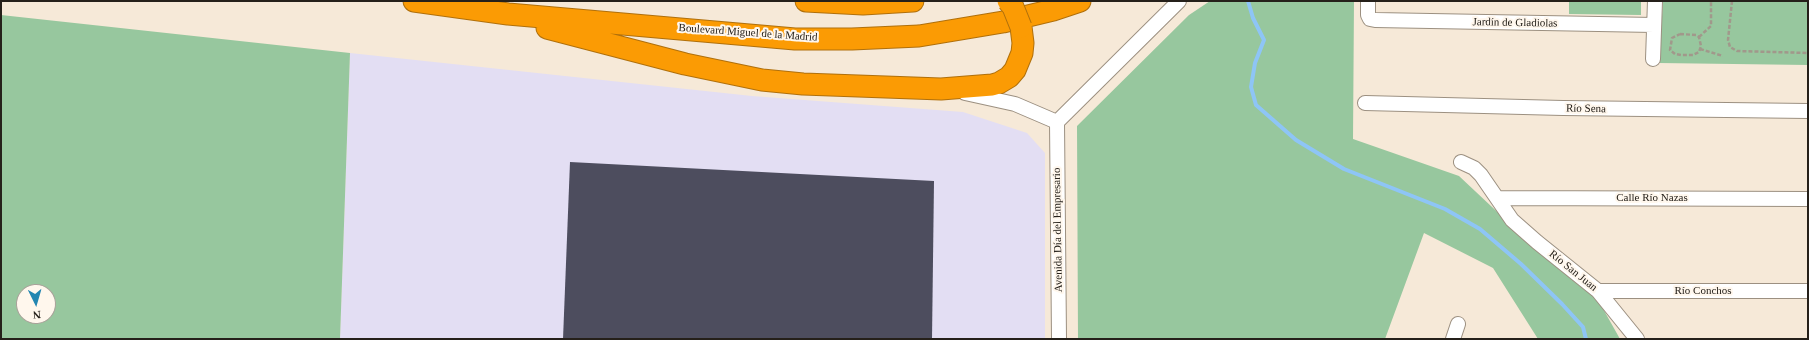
<!DOCTYPE html>
<html>
<head>
<meta charset="utf-8">
<style>
  body { margin:0 }
  #map { position:relative; width:1809px; height:340px; overflow:hidden; background:#f6e9d8; font-family:"Times New Roman",serif }
  canvas { display:block }
  .frame { position:absolute; inset:0; border:2px solid #25201a; pointer-events:none }
  .north { position:absolute; left:16px; top:284px; width:40px; height:40px; box-sizing:border-box; background:#fff7ed; border:1px solid #a8a199; border-radius:50%; rotate:175deg; font-size:11px; font-weight:700; line-height:16px; text-align:center; color:#25201a }
  .north::after { content:''; display:block; margin:auto; width:14px; height:18px; background:#2486b1; clip-path:polygon(50% 0,100% 100%,50% 72%,0 100%) }
</style>
</head>
<body>
<div id="map">
<canvas width="1809" height="340"></canvas>
<div class="frame"></div>
<div class="north">N</div>
</div>
<script>
const ctx = document.querySelector('canvas').getContext('2d');
ctx.lineJoin = 'round';
function paint(path, color) { ctx.fillStyle = color; ctx.fill(path, 'evenodd'); }
const shape = rows => new Path2D(rows.map(r => 'M' + r).join(''));
function stroke(path, color, width, dash) { ctx.strokeStyle = color; ctx.lineWidth = width; ctx.lineCap = dash ? 'butt' : 'round'; ctx.setLineDash(dash || []); ctx.stroke(path); }
function write(font, color, halo, rows, align = 'center') {
  ctx.font = font + ' "Times New Roman",serif'; ctx.lineWidth = 4; ctx.setLineDash([]); ctx.textBaseline = 'middle'; ctx.strokeStyle = halo; ctx.fillStyle = color; for (const [text, x, y, turn = 0] of rows) {
    ctx.save(); ctx.translate(x, y); ctx.rotate((+turn || 0) * Math.PI / 180); ctx.textAlign = isNaN(turn) ? turn : align; if (halo) ctx.strokeText(text, 0, 0); ctx.fillText(text, 0, 0); ctx.restore();
  }
}
const industrial = shape([
  [350,53,752,96,963,112,1027,133,1045,153,1045,339,340,339]
]);
const green = shape([
  [1210,1,1354,1,1353,139,1459,176,1524,237,1597,298,1620,339,1538,339,1493,268,1424,233,1385,339,1078,339,1077,126,1189,15],
  [1569,1,1641,1,1641,15,1569,14],
  [1663,1,1808,1,1808,65,1659,63],
  [1,15,350,53,340,339,1,339],
  [24,292,48,292,48,316,24,316]
]);
const stream = shape([
  [1248,1,1253,18,1264,40,1255,63,1251,87,1256,105,1296,140,1344,169,1445,209,1480,229,1521,264,1562,304,1583,327,1586,339]
]);
const building = shape([
  [570,162,934,181,932,339,563,339]
]);
const path = shape([
  [1732,1,1728,40,1730,47,1737,51,1808,53],
  [1680,34,1696,35,1699,37,1701,46,1699,52,1693,55,1681,55,1675,54,1670,50,1672,38,1680,34],
  [1699,37,1711,26,1711,1],
  [1700,49,1723,56]
]);
const minor = shape([
  [1368,1,1368,15,1370,19,1375,20,1654,25],
  [1653,59,1655,1],
  [965,93,1015,104,1057,122],
  [1365,103,1563,108,1808,111],
  [1057,122,1059,339],
  [1057,122,1179,1],
  [1461,162,1474,168,1481,175,1512,220,1537,242,1598,291,1637,339],
  [1497,198,1808,199],
  [1598,291,1808,291],
  [1453,339,1458,324]
]);
const highway = shape([
  [414,1,508,14,795,39,852,39,919,36,1003,22,1053,10,1080,1],
  [806,1,863,4,913,1],
  [547,28,685,64,762,80,803,84,941,89,992,85,999,83,1009,77,1015,70,1022,53,1023,43,1021,27]
]);
const highwayBridge = shape([
  [1008,1,1013,7,1021,27]
]);
const streetNames = [
  ["Jardín de Gladiolas",1515,23,1],
  ["Boulevard Miguel de la Madrid",748,33,4],
  ["Río Sena",1586,109,1],
  ["Calle Río Nazas",1652,198],
  ["Avenida Día del Empresario",1058,230,-91],
  ["Río San Juan",1573,271,39],
  ["Río Conchos",1703,291]
];
paint(industrial, '#e3def3');
paint(green, '#97c79e');
stroke(stream, '#8ec5f6', 4);
paint(building, '#4d4d5e');
stroke(minor, '#9c9081', 16);
stroke(highway, '#b0700c', 23);
stroke(path, '#a1988b', 2.5, [4, 2]);
stroke(minor, '#fff', 14);
stroke(highway, '#fb9b04', 21);
stroke(highwayBridge, '#b0700c', 23, []);
stroke(highwayBridge, '#fb9b04', 21);
write('11px', '#25201a', '#fff7ed', streetNames);
</script>
</body>
</html>
